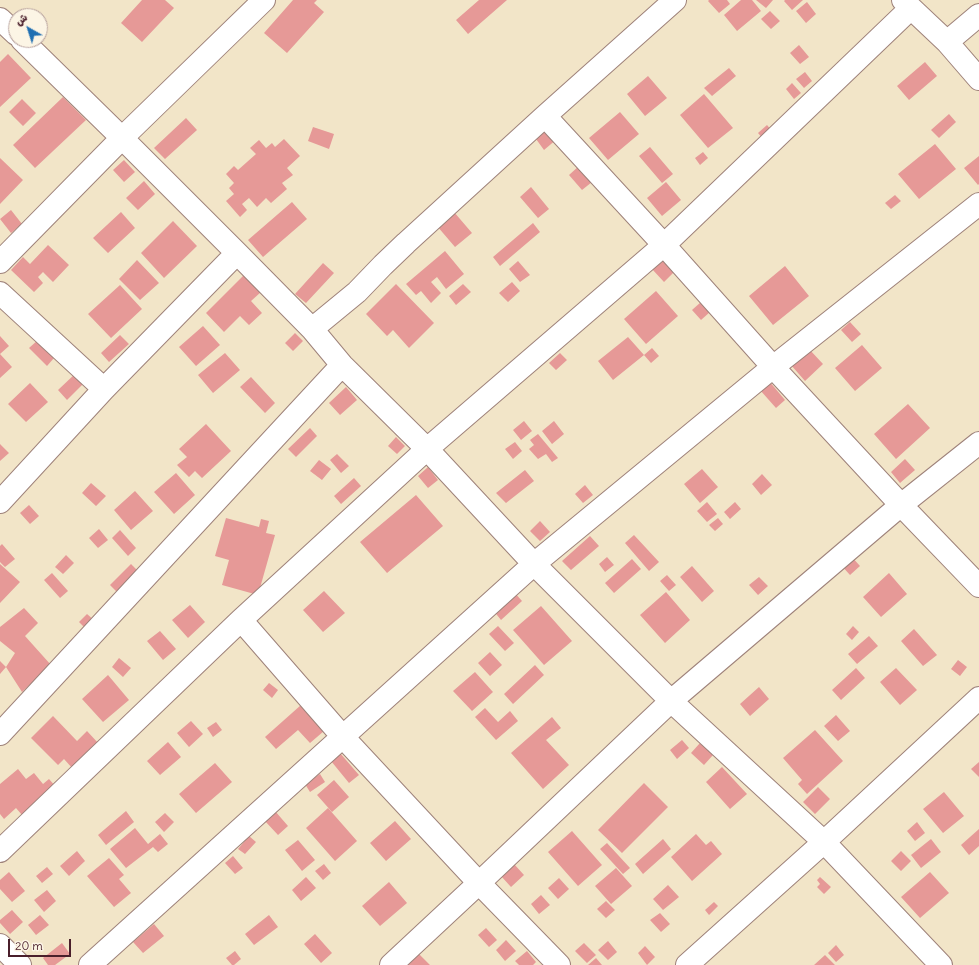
<!DOCTYPE html>
<html>
<head>
<meta charset="utf-8">
<style>
  body { margin:0 }
  #map { position:relative; width:979px; height:965px; overflow:hidden; background:#f2e5c8; font-family:Delius,"Playpen Sans Arabic",sans-serif }
  canvas { display:block }
  .north { position:absolute; left:8px; top:8px; width:40px; height:40px; box-sizing:border-box; background:#fcf5e5; border:1px solid #b59f9b; border-radius:50%; rotate:321deg; font-size:11px; font-weight:700; line-height:16px; text-align:center; color:#4a1f2b }
  .north::after { content:''; display:block; margin:auto; width:14px; height:18px; background:#1f6fb2; clip-path:polygon(50% 0,100% 100%,50% 72%,0 100%) }
  .scale { position:absolute; left:8px; top:939px; width:63px; height:18px; box-sizing:border-box; border:2px solid #4a1f2b; border-top:0; padding-left:5px; font-size:12px; line-height:14px; white-space:nowrap; color:#4a1f2b; -webkit-text-stroke:3px #fcf5e5; paint-order:stroke }
</style>
</head>
<body>
<div id="map">
<canvas width="979" height="965"></canvas>
<div class="north">ش</div>
<div class="scale">20 m</div>
</div>
<script>
const ctx = document.querySelector('canvas').getContext('2d');
ctx.lineJoin = 'round';
function paint(path, color) { ctx.fillStyle = color; ctx.fill(path, 'evenodd'); }
const shape = rows => new Path2D(rows.map(r => 'M' + r).join(''));
function stroke(path, color, width, dash) { ctx.strokeStyle = color; ctx.lineWidth = width; ctx.lineCap = dash ? 'butt' : 'round'; ctx.setLineDash(dash || []); ctx.stroke(path); }
const building = shape([
  [142,0,165,0,174,8,142,42,121,23],
  [293,0,317,0,314,3,324,12,287,53,264,33],
  [479,0,507,0,468,34,456,20],
  [709,0,727,0,730,4,719,13,708,1],
  [741,0,752,0,761,11,737,31,724,15],
  [756,0,773,0,766,8],
  [785,0,803,0,792,10,784,1],
  [807,2,816,14,806,23,796,11],
  [770,11,780,21,771,29,761,19],
  [799,45,809,57,800,64,790,53],
  [8,54,31,78,0,107,0,62],
  [925,62,937,76,909,100,897,86],
  [729,68,736,76,712,96,704,88],
  [805,72,812,81,804,88,796,79],
  [648,76,667,98,645,116,627,94],
  [792,83,801,93,794,99,786,89],
  [704,94,733,128,708,148,680,115],
  [63,97,86,120,35,168,13,145],
  [22,99,36,113,23,126,9,112],
  [620,112,639,134,608,160,589,138],
  [949,114,956,122,939,138,931,130],
  [186,118,197,130,165,159,154,148],
  [767,125,778,138,769,146,758,133],
  [313,127,334,134,329,149,308,141],
  [548,129,557,139,544,150,536,139],
  [284,139,300,156,287,168,293,175,282,183,287,189,271,203,266,198,257,207,249,198,242,204,247,210,240,217,226,201,234,194,229,188,234,183,226,174,234,166,238,170,256,154,250,148,259,140,266,148,272,143,275,147],
  [935,144,956,169,919,199,898,174],
  [650,147,673,174,662,183,639,156],
  [703,152,708,158,700,165,695,158],
  [979,156,979,184,978,185,964,168],
  [0,158,23,180,0,204],
  [124,160,135,172,124,182,113,170],
  [579,166,592,182,582,190,569,175],
  [144,181,155,194,138,210,126,198],
  [666,182,681,200,662,216,647,198],
  [531,187,549,209,538,218,520,197],
  [895,195,901,201,891,209,885,203],
  [292,202,307,219,263,257,248,240],
  [11,210,22,224,11,233,0,219],
  [121,212,135,228,108,253,93,238],
  [454,212,472,233,455,247,437,226],
  [173,221,197,246,164,278,141,253],
  [533,223,540,232,500,266,493,257],
  [48,245,69,265,53,282,43,272,38,277,43,283,34,292,11,270,23,257,30,264],
  [445,251,464,274,446,289,437,277,431,282,441,293,431,303,421,291,416,295,406,284],
  [137,260,159,283,140,300,119,279],
  [665,260,675,271,664,282,652,269],
  [518,261,530,275,520,282,509,269],
  [323,263,334,273,306,303,295,294],
  [785,266,809,296,773,325,749,296],
  [244,275,261,292,251,301,262,313,249,325,240,316,224,332,206,313],
  [512,282,520,291,508,302,499,293],
  [396,284,434,323,409,348,393,330,387,336,366,314],
  [463,284,471,292,456,305,449,296],
  [120,285,142,309,111,338,88,314],
  [656,291,678,316,646,344,624,319],
  [701,302,710,312,701,320,692,310],
  [850,322,861,334,852,342,841,330],
  [203,326,220,345,196,366,179,347],
  [295,333,303,341,293,351,285,343],
  [120,335,129,344,109,362,101,353],
  [0,336,9,346,0,354],
  [628,337,644,355,613,380,598,361],
  [38,340,54,358,47,366,29,348],
  [862,345,882,368,855,391,835,368],
  [652,348,659,356,651,363,644,355],
  [809,349,823,364,805,381,791,365],
  [225,353,240,370,213,393,198,375],
  [560,353,567,360,556,370,549,363],
  [0,354,12,367,0,378],
  [76,373,85,382,67,400,58,390],
  [251,377,275,403,265,413,240,387],
  [769,381,785,400,776,408,760,390],
  [30,383,48,402,26,422,8,404],
  [346,387,357,400,340,415,329,403],
  [908,404,930,428,896,459,874,434],
  [524,421,532,431,521,440,513,430],
  [554,421,564,434,552,444,542,431],
  [206,424,231,451,202,478,195,471,189,477,177,465,187,457,179,449],
  [310,428,317,436,296,457,288,449],
  [538,434,558,458,552,462,546,454,538,459,529,449,534,445,530,440],
  [396,437,405,446,397,454,388,446],
  [515,442,522,451,513,459,505,449],
  [0,444,9,453,0,461],
  [337,454,349,466,341,473,330,460],
  [905,459,915,470,900,483,891,472],
  [319,460,331,469,322,480,310,471],
  [428,467,438,480,428,488,418,476],
  [702,469,718,487,700,503,684,484],
  [525,470,534,481,506,503,496,493],
  [176,473,195,495,174,514,154,492],
  [762,474,772,485,761,495,752,484],
  [354,478,361,486,341,504,334,496],
  [91,483,106,496,96,506,82,493],
  [585,485,593,495,583,503,575,494],
  [135,491,153,511,131,530,114,510],
  [416,495,443,526,387,573,360,542],
  [707,502,717,514,707,522,697,511],
  [735,502,741,509,730,519,724,512],
  [29,505,39,516,30,524,20,513],
  [226,518,259,527,261,519,269,521,266,533,275,535,258,595,222,585,229,560,215,556],
  [718,518,723,524,715,531,709,525],
  [540,521,550,532,540,541,530,531],
  [99,529,108,540,98,548,89,538],
  [120,530,136,548,128,556,112,538],
  [634,535,659,562,649,571,625,543],
  [590,536,599,546,571,570,562,561],
  [2,544,15,559,5,567,0,562,0,546],
  [66,555,74,563,63,574,55,567],
  [850,555,860,566,850,575,840,564],
  [607,557,614,565,605,572,599,564],
  [632,559,641,569,614,593,605,583],
  [0,564,20,582,0,603],
  [131,564,141,574,120,595,110,585],
  [692,566,714,591,702,602,680,577],
  [52,573,68,591,60,598,44,580],
  [889,573,907,594,881,617,863,597],
  [667,575,676,585,669,591,660,581],
  [759,577,768,586,758,595,749,585],
  [324,591,345,613,323,632,303,610],
  [514,592,522,601,501,620,493,610],
  [666,592,690,620,665,643,640,615],
  [190,605,205,622,188,638,172,620],
  [541,606,572,641,544,665,513,630],
  [24,608,38,623,25,636,51,665,22,692,6,667,0,674,0,661,6,667,15,653,0,641,0,627],
  [87,614,95,621,87,630,79,622],
  [498,626,514,643,505,651,489,634],
  [853,626,859,632,852,640,846,634],
  [914,629,937,655,923,666,901,641],
  [160,631,176,649,163,660,147,641],
  [869,636,878,646,857,664,848,654],
  [490,652,502,665,490,676,478,663],
  [119,658,131,668,123,677,112,667],
  [958,660,967,667,960,676,951,669],
  [535,665,544,675,513,704,504,694],
  [856,668,865,678,841,700,832,690],
  [896,668,917,690,900,705,880,682],
  [475,672,493,692,472,711,453,691],
  [108,675,129,700,103,722,82,699],
  [269,683,278,690,272,698,263,690],
  [759,687,769,699,750,716,740,704],
  [301,705,324,731,310,743,298,730,276,749,265,737],
  [485,708,498,722,510,711,518,721,496,740,475,717],
  [836,715,850,731,838,741,824,726],
  [53,716,77,741,87,731,99,744,73,769,64,759,58,765,31,738],
  [552,717,561,728,546,740,569,765,543,789,511,753],
  [191,721,203,734,189,747,177,733],
  [216,722,222,730,213,737,207,728],
  [815,730,843,761,807,794,798,784,802,780,783,758],
  [682,740,689,748,677,759,670,750],
  [168,742,181,757,160,775,147,761],
  [700,743,713,755,704,765,691,753],
  [340,753,359,775,349,783,331,761],
  [979,762,979,777,971,769],
  [215,763,232,782,196,813,179,794],
  [722,767,747,794,730,809,706,782],
  [18,769,26,779,34,773,43,784,49,779,56,787,22,815,16,808,4,819,0,814,0,784],
  [320,774,325,782,310,792,305,784],
  [334,780,349,797,332,812,317,795],
  [644,783,668,807,622,853,598,830],
  [818,787,830,799,815,814,803,802],
  [944,792,964,816,943,833,923,809],
  [328,808,357,841,335,861,306,828],
  [126,811,134,822,106,845,98,835],
  [275,811,288,826,278,835,264,820],
  [165,813,174,822,164,832,155,822],
  [395,821,411,839,386,861,370,843],
  [917,822,925,833,915,841,907,831],
  [135,828,148,844,160,834,168,844,158,852,153,847,126,868,110,849],
  [979,829,979,846,969,855,961,845],
  [572,831,602,865,578,886,548,852],
  [696,834,706,845,711,841,722,854,692,881,671,857],
  [249,836,256,842,245,854,238,849],
  [663,839,671,849,643,874,635,864],
  [931,839,941,852,921,868,911,855],
  [298,840,315,860,302,871,285,850],
  [607,843,630,868,623,874,600,849],
  [77,851,85,861,69,876,60,866],
  [901,851,911,861,901,871,891,861],
  [233,856,243,868,235,874,225,863],
  [109,858,124,875,119,879,131,893,114,907,87,876],
  [324,864,331,873,323,880,315,871],
  [514,864,524,875,511,887,501,876],
  [47,867,53,874,42,883,36,876],
  [616,868,632,886,611,904,595,886],
  [9,872,25,891,12,902,0,889,0,880],
  [930,872,949,893,920,918,901,897],
  [306,877,316,888,301,901,292,890],
  [820,877,831,887,824,894,817,887,820,884,817,880],
  [559,878,569,889,558,899,548,888],
  [389,882,407,903,380,926,362,906],
  [668,885,679,897,663,910,653,899],
  [47,890,56,901,44,912,34,900],
  [541,895,550,905,539,914,531,904],
  [606,901,615,910,606,918,597,909],
  [714,902,718,906,709,915,705,910],
  [12,910,23,922,10,934,0,923,0,920],
  [660,913,670,924,661,932,650,920],
  [40,915,49,925,36,935,28,925],
  [269,915,278,927,254,945,245,934],
  [154,924,164,936,143,953,133,942],
  [486,928,497,940,489,947,478,935],
  [315,934,332,953,321,963,304,944],
  [506,940,516,951,505,961,496,950],
  [608,941,617,952,608,960,598,950],
  [62,943,70,954,55,965,48,965,43,958],
  [584,943,596,955,587,963,575,951],
  [836,945,844,955,836,962,828,953],
  [645,946,655,957,647,965,638,953],
  [235,951,241,959,234,965,232,965,226,958],
  [527,951,536,962,533,965,519,965,515,961],
  [418,953,430,965,409,965,407,963],
  [825,955,835,965,814,965],
  [596,958,602,965,588,965]
]);
const minor = shape([
  [903,0,911,8,947,42,979,79],
  [0,19,16,34],
  [22,40,122,138,237,253,312,329,342,365,427,449,534,564,671,701,824,842,941,965],
  [947,42,979,15],
  [545,116,664,245,773,367,901,505,979,586],
  [0,262,122,138,264,0],
  [0,293,104,389],
  [312,329,357,292,383,265,406,243,545,116,675,0],
  [0,502,104,389,237,253],
  [241,620,343,737,479,883,559,965],
  [0,734,342,365],
  [0,851,241,620,427,449,664,245,911,8],
  [0,945,20,965],
  [90,965,534,564,773,367,979,204],
  [391,965,479,883,671,701,901,505,979,443],
  [687,965,824,842,979,698]
]);
paint(building, '#e69997');
stroke(minor, '#9e827a', 24);
stroke(minor, '#fff', 22);
</script>
</body>
</html>
